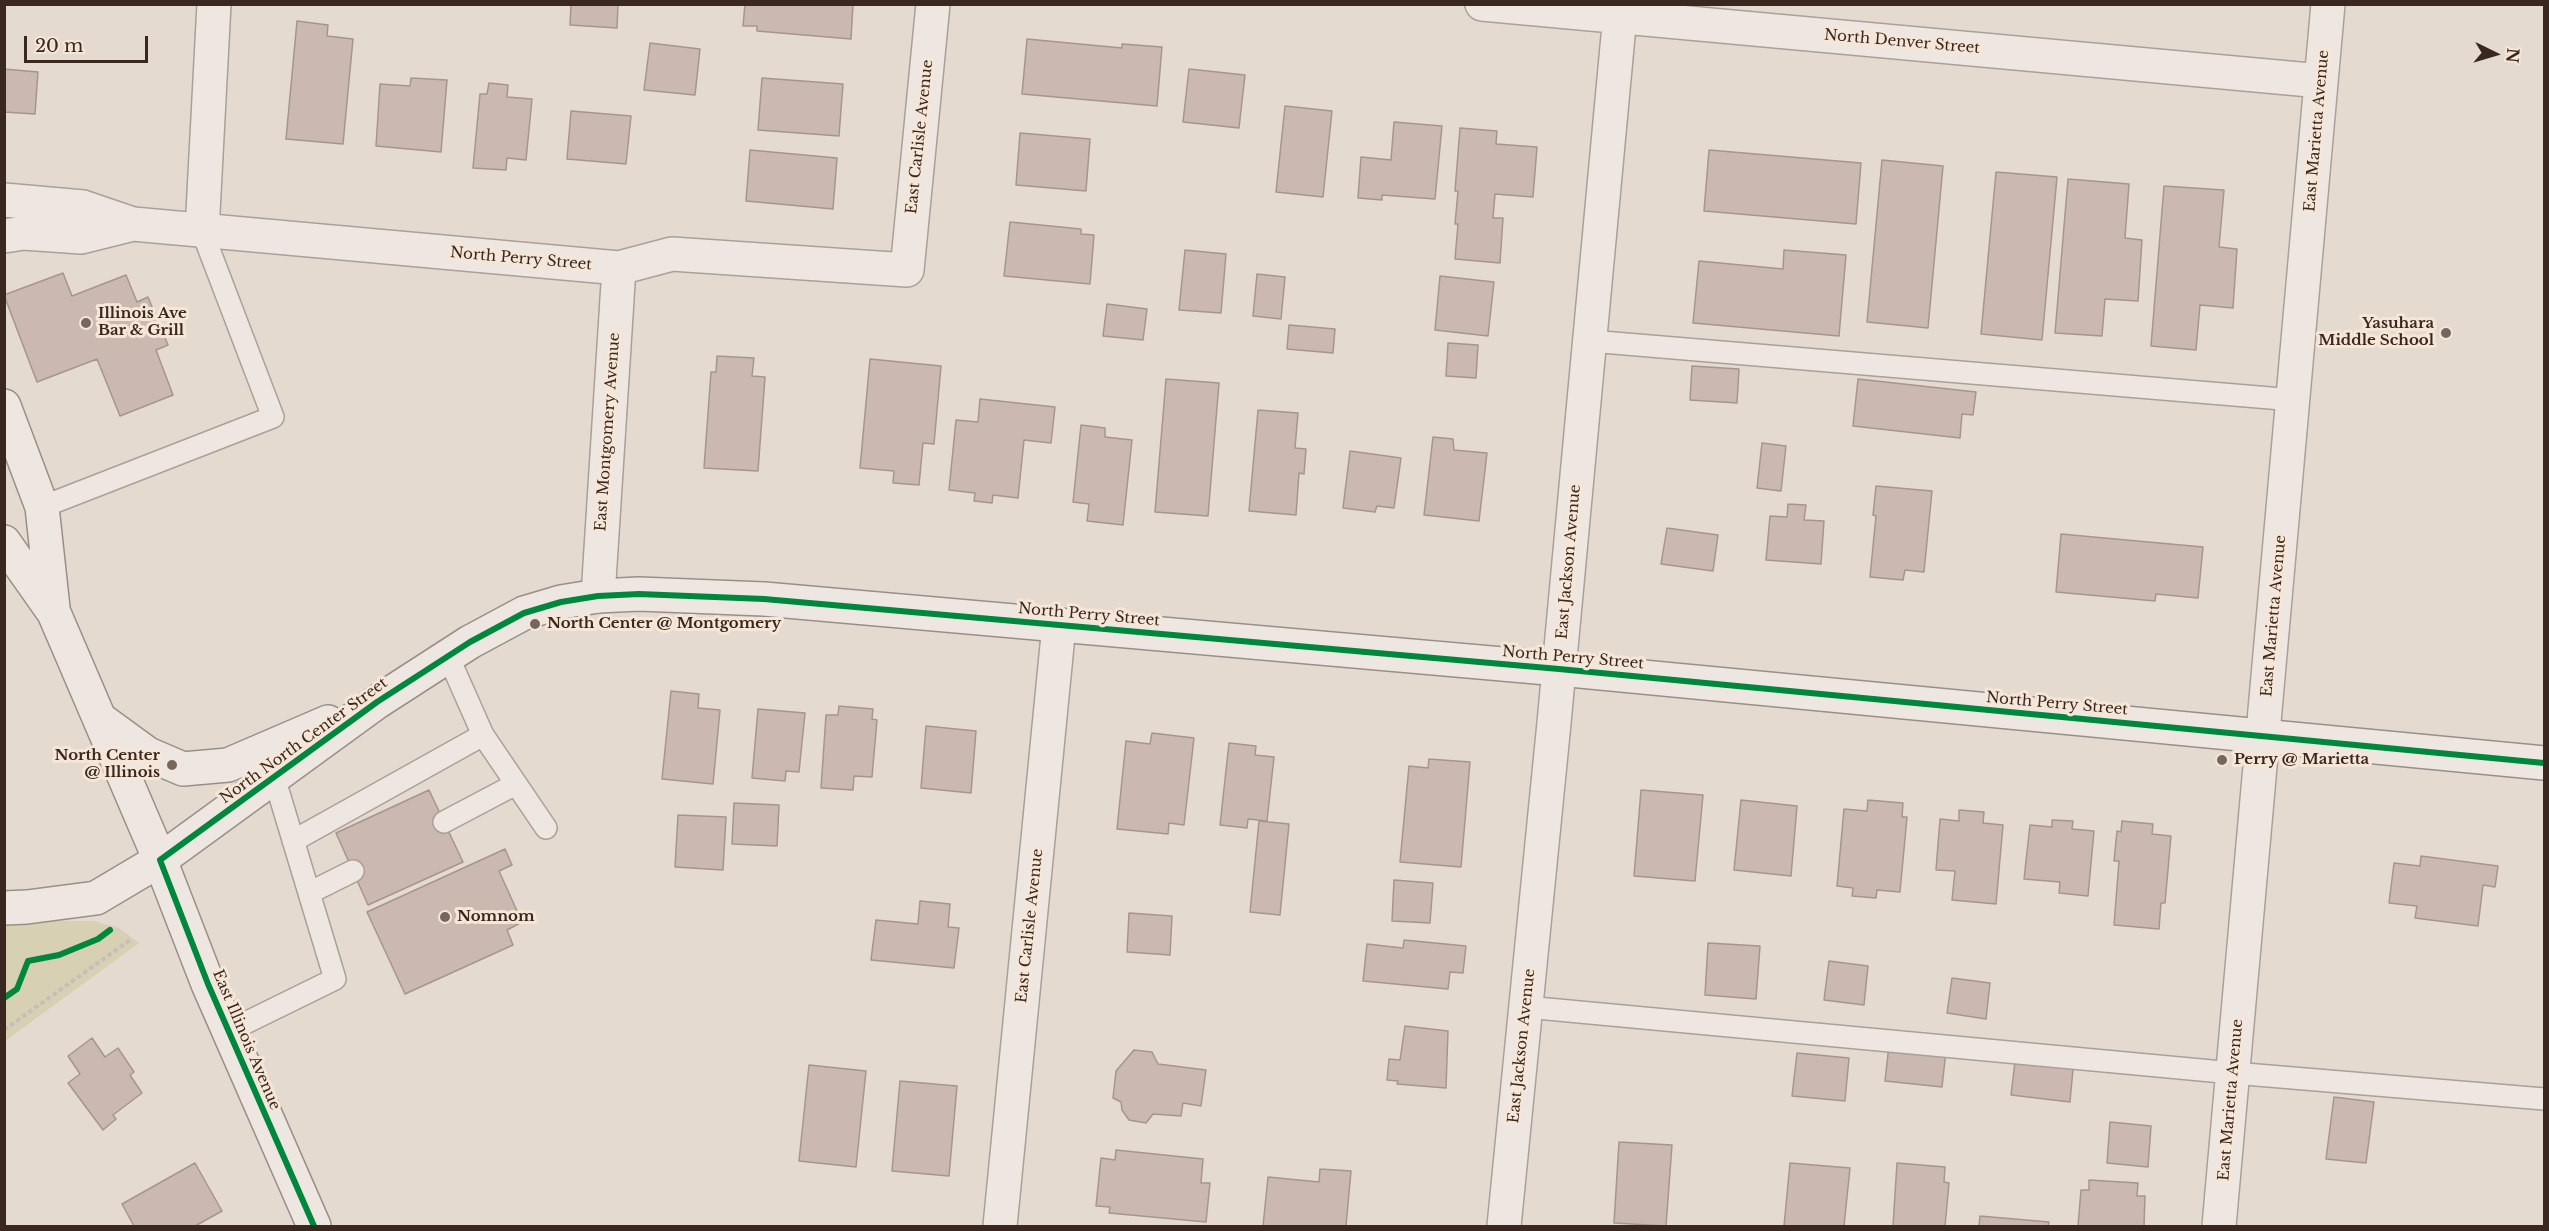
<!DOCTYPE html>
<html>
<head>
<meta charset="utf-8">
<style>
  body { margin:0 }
  #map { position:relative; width:2549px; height:1231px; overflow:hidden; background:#e5dad0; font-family:"Libre Baskerville",serif }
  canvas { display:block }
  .frame { position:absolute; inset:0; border:6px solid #3a2720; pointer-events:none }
  .north { position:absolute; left:2465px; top:24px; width:60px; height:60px; -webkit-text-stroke:4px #f5e6d7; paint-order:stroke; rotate:95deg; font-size:16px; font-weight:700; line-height:24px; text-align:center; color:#3a2720 }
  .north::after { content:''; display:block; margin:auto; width:21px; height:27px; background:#3a2720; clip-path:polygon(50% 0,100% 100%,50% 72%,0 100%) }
  .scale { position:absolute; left:24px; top:36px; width:124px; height:27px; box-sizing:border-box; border:3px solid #3a2720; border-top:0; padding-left:8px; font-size:18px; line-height:21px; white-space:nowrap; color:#3a2720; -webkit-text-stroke:4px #f5e6d7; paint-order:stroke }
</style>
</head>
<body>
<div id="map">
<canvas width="2549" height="1231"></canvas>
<div class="frame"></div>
<div class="north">N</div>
<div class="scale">20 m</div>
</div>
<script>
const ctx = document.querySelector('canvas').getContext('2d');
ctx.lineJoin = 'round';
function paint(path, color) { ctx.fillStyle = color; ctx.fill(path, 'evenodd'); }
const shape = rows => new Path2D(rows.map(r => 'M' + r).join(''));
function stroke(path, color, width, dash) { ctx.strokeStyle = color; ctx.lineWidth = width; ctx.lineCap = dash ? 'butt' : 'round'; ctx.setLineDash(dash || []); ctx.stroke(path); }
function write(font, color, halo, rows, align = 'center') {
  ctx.font = font + ' "Libre Baskerville",serif'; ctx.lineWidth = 6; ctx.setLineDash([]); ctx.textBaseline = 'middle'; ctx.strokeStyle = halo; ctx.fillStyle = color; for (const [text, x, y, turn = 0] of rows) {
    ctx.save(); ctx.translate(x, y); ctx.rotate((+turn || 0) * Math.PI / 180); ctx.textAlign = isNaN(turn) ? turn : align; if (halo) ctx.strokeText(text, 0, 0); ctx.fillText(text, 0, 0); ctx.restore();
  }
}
const green = shape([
  [52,921,94,921,119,928,139,943,5,1041,5,924]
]);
const building = shape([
  [571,4,618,4,617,28,570,25,571,4],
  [745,4,853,4,851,39,757,31,757,26,743,26,745,4],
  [297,21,328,25,327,36,353,39,343,144,286,139,297,21],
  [1027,39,1122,48,1122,44,1162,47,1157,106,1022,94,1027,39],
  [650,43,700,49,695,95,644,90,650,43],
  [4,69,38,72,35,114,4,112,4,69],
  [1189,69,1245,75,1239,128,1183,122,1189,69],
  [411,78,447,80,441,152,376,146,380,84,410,86,411,78],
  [762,78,843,84,839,136,758,130,762,78],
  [489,83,508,85,507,97,532,99,526,160,507,158,506,170,473,168,480,94,487,94,489,83],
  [1285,106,1332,111,1323,197,1276,192,1285,106],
  [571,111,631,116,626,164,567,159,571,111],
  [1394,122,1442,126,1435,199,1382,195,1382,200,1358,198,1361,157,1391,160,1394,122],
  [1460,128,1497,131,1496,144,1537,147,1533,197,1495,194,1493,218,1503,218,1500,263,1455,259,1458,224,1455,224,1458,191,1455,191,1460,128],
  [1020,133,1090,139,1086,191,1016,185,1020,133],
  [750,150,837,158,833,209,746,201,750,150],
  [1709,150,1861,163,1856,224,1704,211,1709,150],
  [1882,160,1943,166,1928,328,1867,322,1882,160],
  [1996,172,2057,177,2042,340,1981,334,1996,172],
  [2068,179,2129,184,2125,238,2142,240,2138,301,2105,299,2102,336,2055,333,2068,179],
  [2164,186,2224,190,2219,247,2237,249,2233,308,2200,305,2196,350,2151,346,2164,186],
  [1010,222,1081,229,1081,234,1094,235,1090,284,1004,276,1010,222],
  [1185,250,1226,254,1221,313,1179,310,1185,250],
  [1784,250,1846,255,1839,336,1693,323,1699,261,1783,269,1784,250],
  [63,273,72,296,126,275,137,302,148,297,168,345,156,350,173,395,120,416,97,359,37,382,4,295,63,273],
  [1257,274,1285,277,1281,319,1253,316,1257,274],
  [1440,276,1494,282,1488,336,1435,330,1440,276],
  [1107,304,1147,309,1143,340,1103,336,1107,304],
  [1289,325,1335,329,1333,353,1287,349,1289,325],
  [1448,343,1478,345,1476,378,1446,376,1448,343],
  [717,356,754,358,752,376,765,377,758,471,704,468,711,372,716,372,717,356],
  [870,359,941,366,934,444,923,443,919,485,893,483,894,471,860,468,870,359],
  [1692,366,1739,369,1737,403,1690,400,1692,366],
  [1166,379,1219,383,1208,516,1155,512,1166,379],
  [1858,379,1976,392,1973,415,1962,414,1960,438,1853,426,1858,379],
  [980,399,1055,407,1051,443,1024,440,1018,498,993,495,992,503,974,501,975,493,949,490,956,420,978,422,980,399],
  [1258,410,1298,413,1295,448,1306,449,1304,474,1299,473,1296,515,1249,511,1258,410],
  [1081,425,1105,428,1105,437,1132,440,1123,525,1087,521,1089,504,1073,502,1081,425],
  [1433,437,1453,439,1454,450,1487,453,1479,521,1424,515,1433,437],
  [1762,443,1786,446,1781,491,1757,488,1762,443],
  [1350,451,1401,458,1394,508,1377,506,1375,512,1343,508,1350,451],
  [1876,486,1932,491,1924,572,1905,570,1903,580,1870,577,1876,516,1873,515,1876,486],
  [1788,504,1806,505,1804,520,1824,521,1821,564,1766,560,1770,516,1787,517,1788,504],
  [1667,528,1718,535,1713,571,1661,564,1667,528],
  [2061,534,2203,547,2198,598,2156,594,2155,601,2056,592,2061,534],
  [671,691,699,694,698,708,720,710,713,784,662,779,671,691],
  [839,706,873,709,872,719,877,720,872,777,854,776,853,790,821,788,826,715,838,715,839,706],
  [758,709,805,713,799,772,786,771,785,781,752,778,758,709],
  [926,726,976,731,971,793,921,788,926,726],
  [1152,733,1194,738,1184,825,1169,823,1168,834,1117,829,1126,741,1150,744,1152,733],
  [1229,743,1256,746,1255,755,1274,757,1267,821,1248,819,1247,828,1220,825,1229,743],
  [1429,759,1470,762,1461,867,1400,862,1409,766,1428,768,1429,759],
  [429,790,463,862,368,905,336,833,429,790],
  [1641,790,1703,795,1695,881,1634,876,1641,790],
  [1741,800,1797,806,1791,876,1734,870,1741,800],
  [1868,800,1903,803,1902,817,1907,817,1900,892,1877,890,1876,898,1852,896,1853,888,1837,886,1844,809,1867,811,1868,800],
  [734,803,779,805,777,846,732,844,734,803],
  [1959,810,1984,812,1983,823,2003,825,1996,904,1952,900,1955,871,1936,870,1940,819,1959,821,1959,810],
  [678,815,726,817,723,870,675,867,678,815],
  [2052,820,2073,821,2072,829,2094,831,2088,896,2059,893,2060,882,2024,879,2030,825,2052,827,2052,820],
  [1259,821,1289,824,1280,915,1250,912,1259,821],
  [2122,821,2153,824,2152,834,2171,836,2165,903,2161,903,2159,929,2114,925,2119,861,2114,861,2117,831,2121,832,2122,821],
  [505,849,512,865,499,871,522,922,507,930,513,945,405,994,367,912,505,849],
  [2421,856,2498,866,2495,887,2483,885,2478,926,2415,918,2417,906,2389,903,2394,863,2420,866,2421,856],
  [1394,880,1433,883,1430,923,1392,921,1394,880],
  [920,901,950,904,948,927,959,928,954,968,871,960,876,920,918,924,920,901],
  [1129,913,1172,916,1170,955,1127,952,1129,913],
  [1404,940,1466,946,1463,973,1450,972,1448,989,1363,981,1367,944,1403,948,1404,940],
  [1708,943,1760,946,1756,999,1705,995,1708,943],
  [1829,961,1868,966,1864,1005,1824,1000,1829,961],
  [1952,978,1990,983,1986,1019,1947,1013,1952,978],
  [1405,1026,1448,1031,1446,1088,1397,1084,1398,1081,1387,1080,1389,1059,1400,1060,1405,1026],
  [92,1038,105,1057,118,1048,134,1072,130,1075,142,1093,113,1115,116,1119,103,1130,68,1083,80,1074,68,1056,92,1038],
  [1889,1045,1946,1051,1942,1087,1885,1081,1889,1045],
  [1134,1050,1152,1052,1158,1064,1206,1070,1201,1106,1183,1103,1181,1116,1153,1114,1146,1123,1129,1120,1122,1110,1121,1102,1113,1098,1116,1071,1134,1050],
  [1797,1053,1849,1058,1845,1101,1792,1096,1797,1053],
  [2015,1062,2073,1069,2070,1102,2011,1095,2015,1062],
  [809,1065,866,1071,856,1167,799,1161,809,1065],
  [900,1081,957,1086,949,1176,892,1171,900,1081],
  [2334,1097,2374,1102,2366,1163,2326,1159,2334,1097],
  [2110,1122,2151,1126,2148,1167,2107,1163,2110,1122],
  [1619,1142,1672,1145,1666,1226,1614,1223,1619,1142],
  [1116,1150,1203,1159,1201,1183,1210,1183,1206,1222,1109,1213,1110,1207,1096,1206,1101,1158,1115,1160,1116,1150],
  [195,1163,222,1211,195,1226,134,1226,122,1204,195,1163],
  [1790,1163,1850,1168,1844,1226,1784,1226,1790,1163],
  [1897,1163,1945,1167,1944,1182,1949,1183,1945,1226,1893,1226,1897,1163],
  [1320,1169,1351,1171,1346,1226,1263,1226,1268,1177,1319,1182,1320,1169],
  [2089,1180,2138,1183,2137,1196,2145,1196,2144,1226,2078,1226,2081,1190,2089,1190,2089,1180],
  [1980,1216,2049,1222,2048,1226,1979,1226,1980,1216]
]);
const path = shape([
  [4,1030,130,940]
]);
const lane = shape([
  [1590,341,2294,400],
  [42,507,273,417,202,231],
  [448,656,483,735],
  [444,822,516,784],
  [293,841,483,735,546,828],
  [309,893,353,871],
  [1526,1007,2233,1073,2544,1099],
  [229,1031,335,979,274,777]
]);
const street = shape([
  [1482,4,2321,81],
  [4,200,83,207,133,224,619,268,672,254,907,270,933,4],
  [202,231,214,4],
  [4,236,24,233,81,237,133,224],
  [598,596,619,268],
  [1000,1226,1059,625],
  [1504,1226,1554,723,1621,4],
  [2219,1226,2328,4]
]);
const secondary = shape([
  [4,406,42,507,53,608],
  [4,542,54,613,160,860,208,984,314,1226],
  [100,719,148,754,183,769,228,765,328,722],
  [4,908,27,907,96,898,160,860,377,702,470,642,524,613,561,602,598,596,639,594,764,599,1059,625,1559,669,2544,763]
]);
const cycleway = shape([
  [4,998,17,989,28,961,59,955,98,939,110,930],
  [314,1226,208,984,160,860,377,702,470,642,524,613,561,602,598,596,639,594,764,599,1559,669,2544,763]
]);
const markers = [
  [86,323,6,"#76665e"],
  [2446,333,6,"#76665e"],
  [535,624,6,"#76665e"],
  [2222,760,6,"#76665e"],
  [172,765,6,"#76665e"],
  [445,917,6,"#76665e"]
];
const streetNames = [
  ["North Denver Street",1902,42,5],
  ["East Marietta Avenue",2317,131,-85],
  ["East Carlisle Avenue",920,137,-84],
  ["North Perry Street",521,259,5],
  ["East Montgomery Avenue",608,432,-86],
  ["East Jackson Avenue",1569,562,-85],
  ["North Perry Street",1089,615,5],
  ["East Marietta Avenue",2274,616,-85],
  ["North Perry Street",1573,658,5],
  ["North Perry Street",2057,704,5],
  ["North North Center Street",304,741,-36],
  ["East Carlisle Avenue",1030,926,-84],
  ["East Illinois Avenue",246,1040,67],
  ["East Jackson Avenue",1522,1046,-84],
  ["East Marietta Avenue",2231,1100,-85]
];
const poiNames = [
  ["Illinois Ave",98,314],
  ["Bar & Grill",98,331],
  ["Yasuhara",2434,324,"right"],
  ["Middle School",2434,341,"right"],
  ["North Center @ Montgomery",547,624],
  ["North Center",160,756,"right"],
  ["@ Illinois",160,773,"right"],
  ["Perry @ Marietta",2234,760],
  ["Nomnom",457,917]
];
paint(green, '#d7d0b3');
paint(building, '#cab8b1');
stroke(building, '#a6958f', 1.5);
stroke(lane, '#aba098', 24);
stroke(street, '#aba098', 36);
stroke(secondary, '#9a8f88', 36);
stroke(path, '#c6beb8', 4, [4.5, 3]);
stroke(lane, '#eee7e1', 21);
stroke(street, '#eee7e1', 33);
stroke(secondary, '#eee7e1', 33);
stroke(cycleway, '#00873e', 6);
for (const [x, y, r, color] of markers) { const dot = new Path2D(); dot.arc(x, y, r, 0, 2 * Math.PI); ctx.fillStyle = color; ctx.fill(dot); stroke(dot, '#f5e6d7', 2); }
write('15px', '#3a2720', '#f5e6d7', streetNames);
write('bold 15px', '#3a2720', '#f5e6d7', poiNames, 'left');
</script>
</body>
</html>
